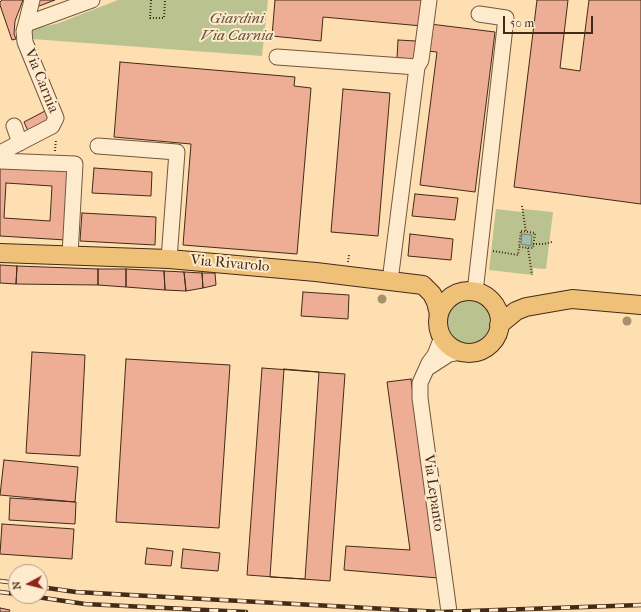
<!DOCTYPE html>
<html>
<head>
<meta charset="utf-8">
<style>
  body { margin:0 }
  #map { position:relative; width:641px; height:612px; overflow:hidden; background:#fddfb1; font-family:"IM FELL French Canon",serif }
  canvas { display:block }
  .north { position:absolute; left:8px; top:564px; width:40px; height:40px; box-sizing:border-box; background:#feeacc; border:1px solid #b49d84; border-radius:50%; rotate:263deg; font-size:11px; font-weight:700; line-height:16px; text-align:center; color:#442a19 }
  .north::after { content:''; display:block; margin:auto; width:14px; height:18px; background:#8f2418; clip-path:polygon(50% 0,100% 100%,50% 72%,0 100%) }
  .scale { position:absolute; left:503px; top:16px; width:90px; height:18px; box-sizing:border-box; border:2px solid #442a19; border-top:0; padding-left:5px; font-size:12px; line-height:14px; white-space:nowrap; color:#442a19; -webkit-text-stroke:3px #feeacc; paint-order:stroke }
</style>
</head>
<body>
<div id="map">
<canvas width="641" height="612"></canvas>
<div class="north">N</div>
<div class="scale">50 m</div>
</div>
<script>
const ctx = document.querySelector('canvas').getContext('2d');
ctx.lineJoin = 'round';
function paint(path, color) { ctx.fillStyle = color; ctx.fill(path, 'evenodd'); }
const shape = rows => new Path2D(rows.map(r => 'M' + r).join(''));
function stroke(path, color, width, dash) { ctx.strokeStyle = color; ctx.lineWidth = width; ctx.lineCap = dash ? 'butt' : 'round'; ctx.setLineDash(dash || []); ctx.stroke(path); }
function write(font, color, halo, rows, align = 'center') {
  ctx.font = font + ' "IM FELL French Canon",serif'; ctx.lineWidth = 4; ctx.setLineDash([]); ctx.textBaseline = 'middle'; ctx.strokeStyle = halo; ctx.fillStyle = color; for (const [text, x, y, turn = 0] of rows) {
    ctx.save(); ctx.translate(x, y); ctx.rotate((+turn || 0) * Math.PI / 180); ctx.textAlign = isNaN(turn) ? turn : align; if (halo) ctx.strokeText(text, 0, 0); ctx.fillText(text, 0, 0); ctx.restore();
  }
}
const green = shape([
  [118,0,268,0,262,56,32,39,31,30,59,23],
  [496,209,521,212,523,209,553,212,546,269,533,268,533,275,489,270],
  '442 322a27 27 0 1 1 54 0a27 27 0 1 1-54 0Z'
]);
const water = shape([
  [522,234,532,235,531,246,521,244,522,234]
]);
const building = shape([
  [2,0,23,0,15,21,14,34,16,39,12,40,0,5,0,2,2,0],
  [37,0,55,0,34,8,37,0],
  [275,0,424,0,422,26,323,17,321,41,272,36,275,0],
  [537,0,568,0,560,68,580,71,589,0,641,0,641,204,514,187,537,0],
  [430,24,495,32,475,192,420,185,437,52,427,51,430,24],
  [398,40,416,41,415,59,397,58,398,40],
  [120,62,295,77,294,86,311,88,297,254,183,245,191,144,114,137,120,62],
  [343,89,390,93,378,236,331,232,343,89],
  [45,111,50,120,28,131,24,122,45,111],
  [0,164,70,169,66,240,0,236,0,164],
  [6,183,52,186,50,221,4,218,6,183],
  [94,168,152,172,151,196,92,193,94,168],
  [415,194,458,198,455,220,412,216,415,194],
  [82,213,156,217,155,245,80,241,82,213],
  [410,234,453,239,451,260,408,256,410,234],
  [0,265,17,266,16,284,0,283,0,265],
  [17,266,98,269,98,285,16,284,17,266],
  [98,269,126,269,126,287,98,285,98,269],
  [126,269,164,271,165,290,126,287,126,269],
  [164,271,184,272,186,291,165,290,164,271],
  [184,272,202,273,203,288,186,291,184,272],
  [202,273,215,273,216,285,203,288,202,273],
  [303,292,349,295,348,319,301,316,303,292],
  [32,352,85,355,80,456,26,453,32,352],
  [126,359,230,365,219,528,116,522,126,359],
  [262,368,345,374,330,581,247,575,262,368],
  [284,369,319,372,305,579,270,577,284,369],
  [411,379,438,578,344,570,346,546,410,550,387,382,411,379],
  [4,460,78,467,75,502,0,495,4,460],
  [10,498,76,502,75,524,9,520,10,498],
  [2,524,74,529,72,559,0,554,2,524],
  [147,548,173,551,171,566,145,564,147,548],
  [183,549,220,553,218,571,181,568,183,549],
  [0,608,10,610,9,612,0,612,0,608]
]);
const path = shape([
  [151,0,150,18,164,18,165,0],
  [55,151,56,139],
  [522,206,526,232],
  [521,231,535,233,533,248,519,247,521,231],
  [533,244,544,244,552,242],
  [528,248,532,275],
  [493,251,518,255,519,247],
  [348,262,349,255]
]);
const minor = shape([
  [26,24,32,0],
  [277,57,417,67],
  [14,126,20,143],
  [98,146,177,152,169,259],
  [0,153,52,126,56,118,25,42,24,31,26,24,92,0],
  [0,161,75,164,70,255],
  [390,281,417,67,421,60,429,0],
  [475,292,506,18,479,14],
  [442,337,435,355,429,363,420,383,420,398,449,612],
  [429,367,449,354,461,352]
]);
const major = shape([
  [0,253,169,259,316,272,423,285,432,294,436,302,439,314],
  '438 322a31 31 0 1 1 62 0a31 31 0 1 1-62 0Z',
  [499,325,516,311,526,307,572,299,641,305]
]);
const rail = shape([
  [0,581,16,583],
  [40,587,76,592,441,612,641,605],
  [0,592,16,594],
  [30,596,85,604,246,612]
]);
const trees = [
  [382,299],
  [627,321]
];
const parkNames = [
  ["Giardini",237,19],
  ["Via Carnia",237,36]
];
const streetNames = [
  ["Via Carnia",41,81,68],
  ["Via Rivarolo",230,264,5],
  ["Via Lepanto",433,493,82]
];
paint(green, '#bac38f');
paint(water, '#9fbdaa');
stroke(water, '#7b8270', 1);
paint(building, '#edae95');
stroke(building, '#442a19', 1);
stroke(minor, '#72573f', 17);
stroke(major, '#442a19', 20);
stroke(path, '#442a19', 2, [1, 2]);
stroke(minor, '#feeacc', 15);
stroke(major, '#eec078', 18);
stroke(rail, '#442a19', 4.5);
stroke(rail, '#feeacc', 3, [9]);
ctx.fillStyle = '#a8906d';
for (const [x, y] of trees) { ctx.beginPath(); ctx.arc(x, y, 4.5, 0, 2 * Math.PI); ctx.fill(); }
write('italic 15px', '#625036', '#feeacc', parkNames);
write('15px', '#442a19', '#feeacc', streetNames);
</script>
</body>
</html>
